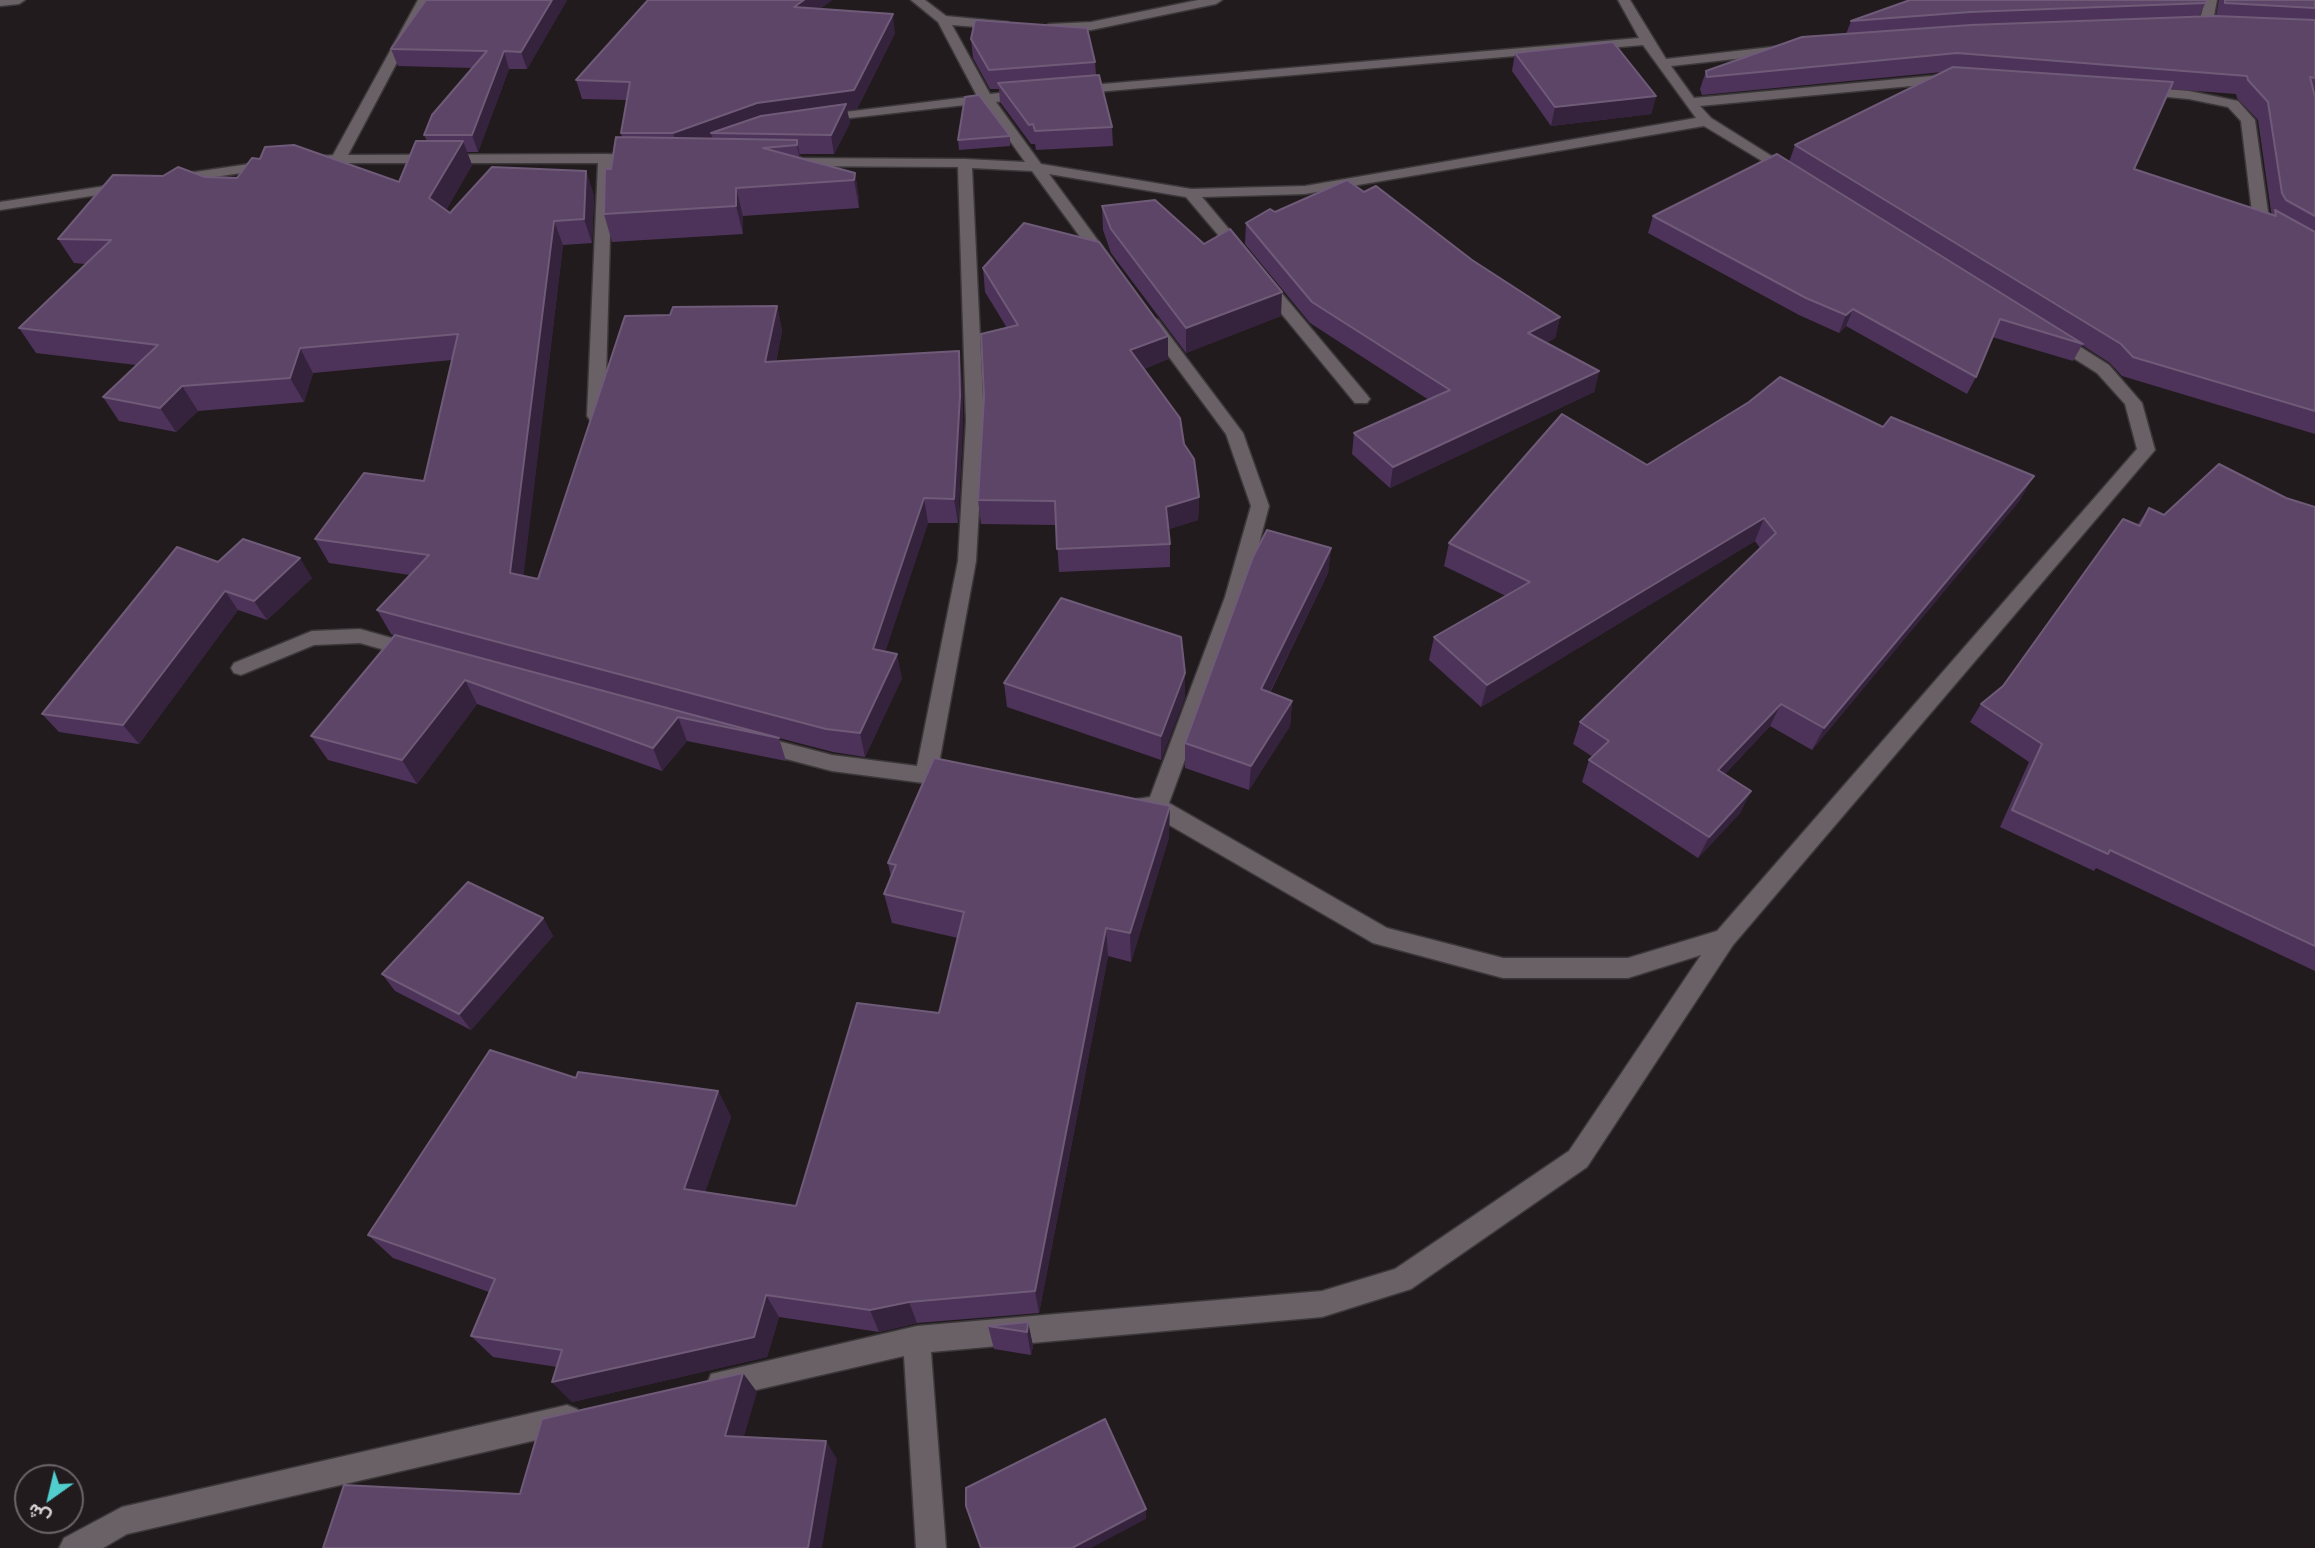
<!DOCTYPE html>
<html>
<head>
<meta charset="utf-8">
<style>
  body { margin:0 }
  #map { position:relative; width:2315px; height:1548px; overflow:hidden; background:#211b1e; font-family:Manrope,Vazirmatn,sans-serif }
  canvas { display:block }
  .north { position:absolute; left:14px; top:1464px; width:70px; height:70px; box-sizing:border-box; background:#211b1e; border:2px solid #6b6568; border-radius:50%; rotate:214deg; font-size:19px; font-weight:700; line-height:28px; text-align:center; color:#d9d5d7 }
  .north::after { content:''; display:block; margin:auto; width:24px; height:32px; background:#52cdce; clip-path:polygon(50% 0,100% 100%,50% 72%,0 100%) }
</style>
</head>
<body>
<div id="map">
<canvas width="2315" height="1548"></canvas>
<div class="north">ش</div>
</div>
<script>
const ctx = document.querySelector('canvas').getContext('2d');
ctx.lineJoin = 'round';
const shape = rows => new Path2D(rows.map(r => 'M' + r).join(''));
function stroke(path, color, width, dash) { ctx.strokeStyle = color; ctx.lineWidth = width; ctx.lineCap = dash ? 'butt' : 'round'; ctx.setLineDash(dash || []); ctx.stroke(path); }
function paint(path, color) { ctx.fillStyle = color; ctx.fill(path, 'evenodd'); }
const minor = shape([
  [0,0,25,0,19,4,0,6,0,0],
  [418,0,430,0,348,155,605,154,641,155,648,159,641,163,612,163,605,416,602,420,590,420,587,416,598,163,338,163,306,166,299,162,306,158,333,155,418,0],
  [911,0,925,0,946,16,1008,22,1010,25,1003,29,952,25,990,94,1027,90,1034,94,1027,98,996,102,1041,164,1191,189,1305,186,1696,118,1643,45,1073,94,1068,93,1068,87,1639,38,1618,0,1630,0,1666,59,1789,45,1796,49,1789,53,1671,66,1694,98,1953,74,1960,78,1953,82,1700,106,1711,118,1797,172,1799,175,1792,179,1704,126,1305,194,1202,197,1249,253,1241,258,1236,256,1186,197,1049,174,1113,261,1105,266,1100,264,1032,171,972,168,984,421,976,561,938,769,961,773,965,779,961,785,954,787,832,771,748,749,745,743,748,737,755,735,832,755,917,766,958,561,966,421,958,167,789,166,782,162,789,158,965,159,1025,162,983,103,815,122,813,119,820,115,977,96,938,22,911,0],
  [1198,0,1222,0,1216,4,1091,30,1049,32,1042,28,1049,24,1091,22,1198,0],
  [2205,0,2217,0,2212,27,2205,31,2198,27,2205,0],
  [2142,87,2189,91,2238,101,2255,120,2268,212,2272,220,2315,244,2315,255,2258,223,2252,212,2241,121,2228,107,2189,99,2137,94,2135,91,2142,87],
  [270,161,277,165,275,168,174,183,167,179,174,175,270,161],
  [125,183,130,184,132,187,130,190,0,210,0,202,125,183],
  [1263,276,1269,278,1367,395,1370,399,1367,403,1355,403,1257,284,1255,281,1257,278,1263,276],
  [1152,318,1158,320,1243,433,1269,506,1245,597,1169,803,1387,928,1503,958,1628,958,1717,931,2137,449,2125,404,2097,373,2048,342,2046,338,2048,334,2060,334,2109,365,2142,403,2155,450,1733,945,1587,1167,1411,1289,1322,1317,931,1352,946,1548,916,1548,904,1356,721,1398,711,1394,707,1384,711,1374,917,1326,1322,1291,1395,1269,1569,1151,1701,955,1628,978,1503,978,1373,943,1152,815,1137,811,1134,805,1137,799,1150,797,1225,597,1251,506,1226,434,1144,323,1152,318],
  [360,629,420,646,423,651,420,656,413,658,360,643,314,645,241,675,234,673,231,668,234,663,312,631,360,629],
  [567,1405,577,1409,581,1419,577,1429,567,1433,127,1534,103,1548,59,1548,64,1538,122,1507,567,1405]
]);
const wall = shape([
  [457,0,567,0,527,69,509,69,478,152,467,152,472,165,446,210,450,213,586,171,594,196,592,243,563,245,523,576,538,579,670,315,777,306,782,331,776,362,962,376,963,421,958,523,928,523,885,652,902,678,865,757,833,752,779,738,786,761,687,741,662,771,477,704,417,784,328,760,311,736,395,636,391,634,377,610,410,575,329,563,315,539,424,481,452,360,313,373,304,402,198,411,176,432,119,421,103,397,136,365,36,353,19,328,86,264,74,263,58,239,205,177,399,182,427,141,424,135,473,68,398,66,391,49],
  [832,0,820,9,895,33,857,109,847,110,850,123,834,154,800,154,801,158,855,173,859,200,859,208,743,216,743,234,612,242,604,214,611,169,622,137,621,133,627,100,582,99,576,80],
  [1905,0,2207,0,2199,16,2216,16,2219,0,2315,0,2315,434,2122,376,2110,363,2082,345,2073,361,1992,337,1976,377,1967,394,1846,326,1839,333,1799,315,1648,233,1653,216,1789,162,1795,145,1943,72,1702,95,1700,89,1706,71,1846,34,1851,21,1909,1],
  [2170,89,2236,94,2237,98,2258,120,2271,211,2272,215,2134,169],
  [971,39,1095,62,1096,75,1112,127,1113,146,1036,150,1035,144,1031,144,1000,102,999,89,990,89,973,58],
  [1515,53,1656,96,1651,114,1551,126,1512,71],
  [1010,136,1010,146,959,150,958,140],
  [1102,206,1281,316,1186,353,1111,253,1103,230],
  [1275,212,1472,260,1560,317,1555,338,1546,343,1599,371,1594,392,1390,488,1352,454,1354,433,1429,400,1310,323,1245,244,1246,223],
  [983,268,1168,336,1168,359,1144,369,1184,444,1199,497,1198,520,1169,529,1170,544,1170,567,1059,572,1056,525,981,524,978,500,1007,328,985,292],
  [1647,465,2020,500,1812,750,1770,726,1725,774,1751,791,1740,813,1698,858,1582,782,1589,760,1593,757,1573,744,1580,722,1760,548,1755,541,1481,707,1429,660,1434,637,1506,596,1444,566,1449,543],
  [2286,498,2315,507,2315,971,2096,868,2094,871,2000,827,2029,762,1970,722,1981,704,2003,686,2137,525,2149,508,2164,515],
  [1331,548,1328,573,1270,693,1292,701,1290,726,1249,790,1185,768,1185,743],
  [218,562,312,578,267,620,238,610,139,744,59,732,42,714],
  [1004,683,1185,697,1161,760,1007,707],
  [1169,837,1131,962,1108,956,1039,1313,917,1323,879,1332,779,1317,767,1357,572,1402,552,1382,557,1367,493,1357,471,1336,489,1292,393,1258,368,1235,576,1078,718,1091,731,1117,705,1192,796,1206,939,1013,958,938,892,923,884,894,891,877,888,863],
  [543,918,553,936,471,1030,395,991,382,974],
  [1028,1322,1033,1346,1031,1355,994,1349,988,1326]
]);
const shadedWall = shape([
  [552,0,567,0,527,69,521,52],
  [804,0,832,0,798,25,794,7],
  [893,14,895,33,857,109,847,110,850,123,834,154,831,135,711,133,713,140,679,152,673,133],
  [504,51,509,69,478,152,472,135],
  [1656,96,1651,114,1551,126,1555,107],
  [797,140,802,167,802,173,797,145],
  [463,141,472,165,439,223,429,198],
  [586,171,594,196,592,243,584,219],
  [855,173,859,200,859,208,854,180],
  [736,188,743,216,743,234,736,206],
  [554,221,563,245,521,597,510,573],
  [1282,292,1281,316,1186,353,1186,328],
  [777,306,782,331,771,387,765,362],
  [1853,309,1846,326,1839,333,1846,315],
  [1560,317,1555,338,1523,354,1528,333],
  [1168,336,1168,359,1131,374,1130,350],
  [300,348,313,373,304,402,290,378],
  [959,351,962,376,963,421,958,523,954,499],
  [1599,371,1594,392,1390,488,1393,467],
  [182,386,198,411,176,432,160,408],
  [2034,476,2020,500,1812,750,1824,728],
  [1199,497,1198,520,1166,530,1166,507],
  [924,498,928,523,878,673,873,649],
  [1764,518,1755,541,1481,707,1487,685],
  [1331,548,1328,573,1259,714,1261,689],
  [300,558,312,578,267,620,254,601],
  [225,591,238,610,139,744,123,725],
  [897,654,902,678,865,757,860,733],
  [1185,673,1185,697,1161,760,1161,736],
  [465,680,477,704,417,784,402,760],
  [1292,701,1290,726,1249,790,1251,766],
  [1781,704,1770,726,1708,792,1718,770],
  [678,717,687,741,662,771,653,748],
  [1751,791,1740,813,1698,858,1709,837],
  [1170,806,1169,837,1131,962,1130,933],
  [543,918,553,936,471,1030,459,1014],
  [1106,928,1108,956,1039,1313,1035,1291],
  [718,1091,731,1117,698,1213,684,1189],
  [766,1295,779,1317,767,1357,572,1402,552,1382],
  [909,1302,917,1323,879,1332,870,1310],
  [1028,1322,1033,1346,1031,1355,1027,1332],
  [743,1373,757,1392,739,1454,725,1436],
  [826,1441,837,1459,822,1548,808,1548],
  [1146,1509,1146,1519,1091,1548,1072,1548]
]);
const building = shape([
  [426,0,552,0,521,52,504,51,472,135,424,135,432,115,487,51,391,49,426,0],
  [648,0,804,0,794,7,893,14,854,90,757,103,673,133,621,133,630,82,576,80,648,0],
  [1910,0,2207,0,2206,3,1970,12,1851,21,1910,0],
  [2225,0,2315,0,2315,8,2225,3,2225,0],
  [2215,16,2315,20,2315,78,2310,77,2315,97,2315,216,2286,200,2282,193,2268,102,2248,80,2247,76,1957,53,1707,77,1706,71,1802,37,1971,25,2215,16],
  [975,20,1087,28,1095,62,989,70,971,39,975,20],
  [1613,42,1656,96,1555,107,1515,53,1613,42],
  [1953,67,2173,82,2134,169,2276,216,2275,210,2315,232,2315,411,2133,357,2121,344,1795,145,1953,67],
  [1099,75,1112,127,1035,131,1033,124,1029,125,998,83,1099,75],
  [979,95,1010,136,958,140,965,97,979,95],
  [846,104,831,135,711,133,761,116,846,104],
  [616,137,797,140,797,145,763,148,855,173,854,180,736,188,736,206,604,214,605,169,611,169,616,137],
  [416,141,463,141,429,198,450,213,492,167,586,171,584,219,554,221,510,573,538,579,625,316,670,315,673,307,777,306,765,362,959,351,960,396,954,499,924,498,873,649,897,654,860,733,826,729,377,610,429,555,315,539,364,473,424,481,458,334,300,348,290,378,182,386,160,408,103,397,158,345,19,328,111,240,58,239,113,175,163,176,178,167,205,177,237,178,252,158,260,159,265,147,294,145,399,182,416,141],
  [1777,154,2083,344,2000,319,1976,377,1853,309,1846,315,1806,298,1653,216,1777,154],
  [1347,180,1364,192,1376,186,1472,260,1560,317,1528,333,1599,371,1393,467,1354,433,1450,390,1312,302,1246,223,1270,209,1275,212,1347,180],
  [1155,200,1204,244,1230,229,1282,292,1186,328,1111,229,1102,206,1155,200],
  [1024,223,1099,242,1168,336,1130,350,1180,418,1184,444,1194,459,1199,497,1166,507,1170,544,1057,549,1055,501,978,500,984,397,981,334,1018,325,983,268,1024,223],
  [1780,377,1883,427,1891,417,2034,476,1824,728,1781,704,1718,770,1751,791,1709,837,1589,760,1609,741,1580,722,1776,533,1764,518,1487,685,1434,637,1530,582,1449,543,1562,414,1647,465,1749,402,1780,377],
  [2219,464,2286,498,2315,507,2315,946,2110,850,2108,854,2012,810,2042,744,1981,704,2003,686,2123,519,2140,526,2149,508,2164,515,2219,464],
  [1267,530,1331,548,1261,689,1292,701,1251,766,1185,743,1253,557,1267,530],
  [243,539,300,558,254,601,225,591,123,725,42,714,177,547,218,562,243,539],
  [1061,598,1181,637,1185,673,1161,736,1004,683,1061,598],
  [395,635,779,738,678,717,653,748,465,680,402,760,311,736,395,635],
  [934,758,1170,806,1130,933,1106,928,1035,1291,909,1302,870,1310,766,1295,754,1337,552,1382,562,1350,471,1336,495,1279,368,1235,490,1050,576,1078,578,1072,718,1091,684,1189,796,1206,857,1003,939,1013,964,912,884,894,896,865,888,863,934,758],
  [468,882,543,918,459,1014,382,974,468,882],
  [1028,1322,1027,1332,988,1326,1028,1322],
  [743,1373,725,1436,826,1441,808,1548,323,1548,344,1485,520,1494,542,1419,743,1373],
  [1105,1419,1146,1509,1072,1548,981,1548,966,1506,966,1488,1105,1419]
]);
stroke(minor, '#3c383a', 3);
paint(minor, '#696165');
paint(wall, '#4d3359');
paint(shadedWall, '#35223c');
paint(building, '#5c4567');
stroke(building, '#6f5b78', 2);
</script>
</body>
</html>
